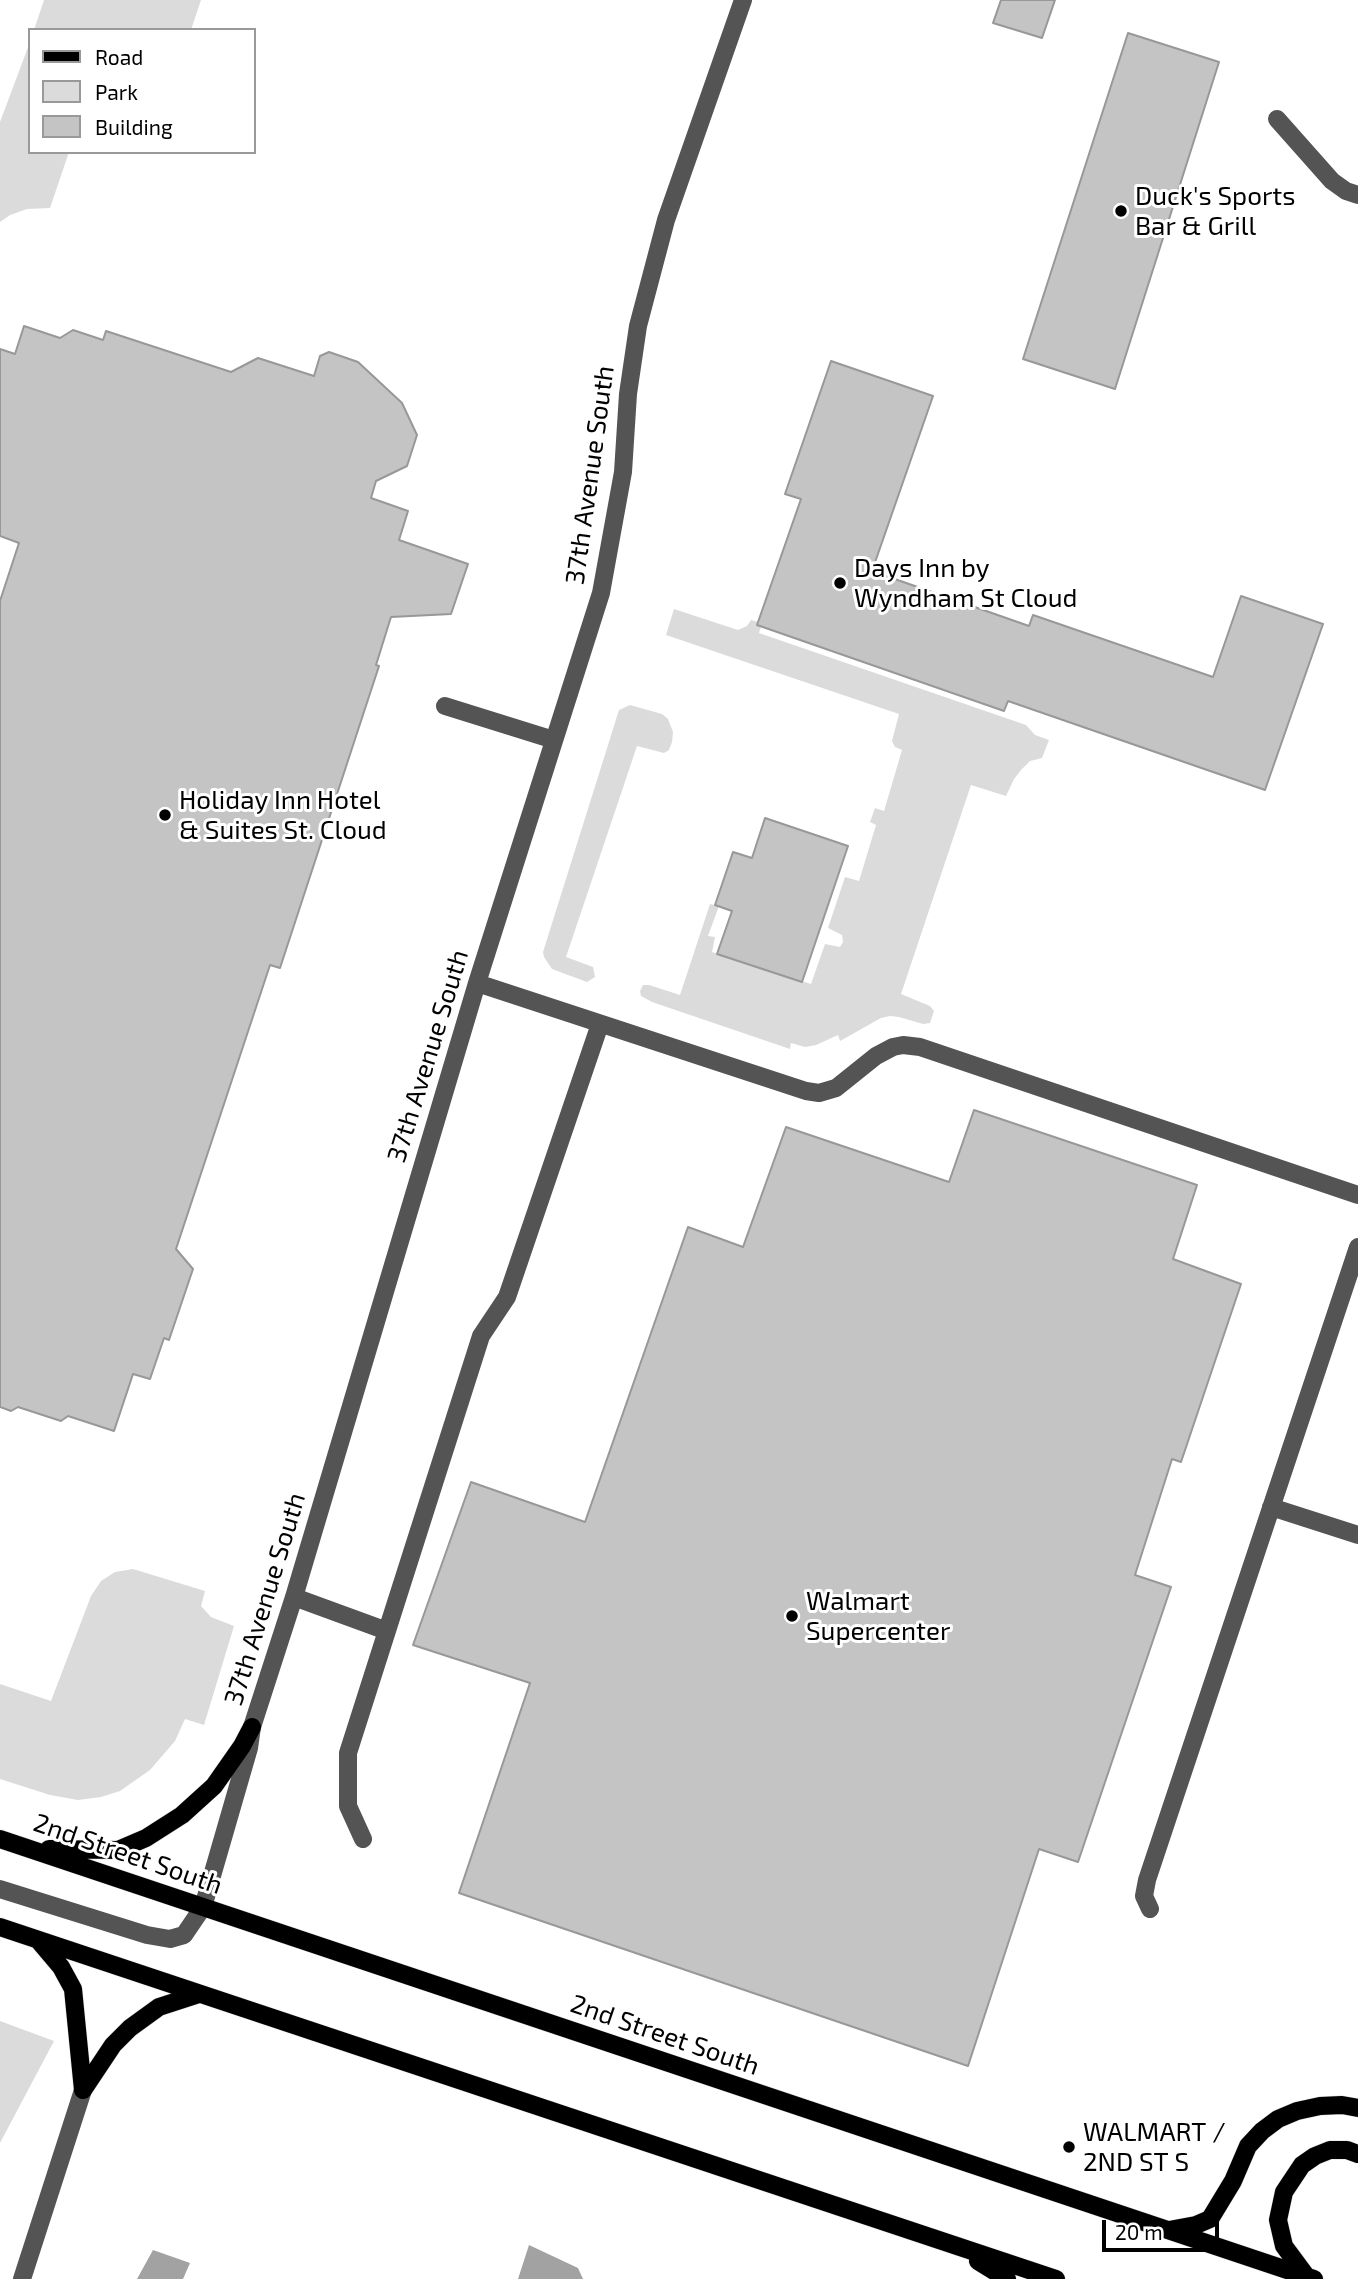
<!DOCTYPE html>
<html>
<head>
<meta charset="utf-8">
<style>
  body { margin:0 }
  #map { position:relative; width:1358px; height:2279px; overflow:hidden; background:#fff; font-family:"Exo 2",sans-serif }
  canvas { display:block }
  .legend { position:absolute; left:28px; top:28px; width:228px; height:126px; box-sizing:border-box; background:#fff; border:2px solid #999; margin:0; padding:9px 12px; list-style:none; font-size:21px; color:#000 }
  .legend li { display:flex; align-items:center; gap:14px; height:35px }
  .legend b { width:35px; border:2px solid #999 }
  .scale { position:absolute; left:1102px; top:2220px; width:117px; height:32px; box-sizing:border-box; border:4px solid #000; border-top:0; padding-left:9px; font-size:21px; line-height:24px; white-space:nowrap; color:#000; -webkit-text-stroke:5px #fff; paint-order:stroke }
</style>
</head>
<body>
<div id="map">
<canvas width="1358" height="2279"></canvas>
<ul class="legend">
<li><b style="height:9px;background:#000"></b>Road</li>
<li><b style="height:19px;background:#dbdbdb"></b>Park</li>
<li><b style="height:19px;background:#c4c4c4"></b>Building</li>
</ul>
<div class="scale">20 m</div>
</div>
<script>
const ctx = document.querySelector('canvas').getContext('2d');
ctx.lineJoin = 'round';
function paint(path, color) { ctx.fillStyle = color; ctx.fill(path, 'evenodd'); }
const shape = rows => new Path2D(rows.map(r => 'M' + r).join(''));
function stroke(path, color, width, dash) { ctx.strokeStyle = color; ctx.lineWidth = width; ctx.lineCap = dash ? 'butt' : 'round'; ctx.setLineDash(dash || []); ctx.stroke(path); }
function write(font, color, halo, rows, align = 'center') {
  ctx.font = font + ' "Exo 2",sans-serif'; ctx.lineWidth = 6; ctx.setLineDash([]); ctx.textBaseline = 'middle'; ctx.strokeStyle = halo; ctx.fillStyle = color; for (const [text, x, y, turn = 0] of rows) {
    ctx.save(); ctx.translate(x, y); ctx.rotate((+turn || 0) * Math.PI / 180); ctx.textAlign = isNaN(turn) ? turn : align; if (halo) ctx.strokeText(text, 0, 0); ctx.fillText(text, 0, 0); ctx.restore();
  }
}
const green = shape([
  [44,0,201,0,191,30,34,30],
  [30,42,30,152,69,152,50,208,27,209,10,215,0,222,0,122],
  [674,609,738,630,747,626,751,620,762,623,759,633,1026,725,1035,735,1049,740,1042,758,1030,761,1021,770,1014,779,1006,796,971,785,901,994,930,1006,934,1011,930,1023,923,1024,899,1017,890,1016,881,1018,840,1041,838,1035,816,1045,805,1047,791,1043,790,1049,652,1002,641,996,640,991,643,985,649,985,680,995,710,904,719,906,708,936,715,937,712,952,811,984,825,944,840,947,843,942,842,935,828,928,845,877,859,881,876,825,870,822,875,808,884,811,902,750,895,747,892,741,899,714,666,635],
  [630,705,662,714,668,719,673,732,672,742,669,750,664,753,637,746,566,957,593,967,595,977,587,982,552,969,544,957,543,952,619,710],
  [133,1569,205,1591,201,1606,211,1617,234,1626,204,1725,185,1719,175,1741,150,1770,120,1791,101,1797,78,1800,50,1795,0,1779,0,1684,51,1701,91,1596,101,1581,115,1572],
  [0,2021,54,2041,0,2143]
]);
const water = shape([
  [529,2245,578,2268,583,2279,518,2279],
  [153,2250,190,2263,183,2279,137,2279]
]);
const building = shape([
  [1001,0,1055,0,1042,38,993,23,1001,0],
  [1128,33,1219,62,1115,389,1023,359,1128,33],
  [24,326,60,338,73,330,103,340,106,331,231,372,258,358,314,376,320,356,329,352,358,362,402,403,417,435,407,466,376,481,371,498,408,511,399,540,468,564,451,614,391,617,376,665,379,666,280,968,270,965,176,1249,193,1269,169,1340,164,1338,150,1379,133,1374,114,1431,68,1416,61,1421,18,1407,11,1411,0,1407,0,601,19,543,0,536,0,349,15,354,24,326],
  [831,361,933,396,872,571,1029,626,1033,615,1213,677,1241,596,1323,624,1265,790,1008,701,1004,711,757,625,801,499,785,494,831,361],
  [765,818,848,846,802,982,717,954,732,911,715,905,733,852,752,858,765,818],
  [974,1110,1197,1185,1173,1259,1241,1284,1181,1462,1172,1459,1135,1575,1171,1587,1078,1862,1039,1849,968,2066,459,1893,530,1683,413,1645,471,1482,585,1522,688,1227,743,1247,786,1127,949,1182,974,1110]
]);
const minor = shape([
  [1277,119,1332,181,1346,191,1358,195],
  [445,706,554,740],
  [477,983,806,1091,819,1093,836,1088,876,1056,893,1047,903,1045,920,1047,1358,1195],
  [1271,1507,1358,1535],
  [294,1597,387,1631],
  [363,1839,348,1806,348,1753,481,1336,507,1297,600,1024],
  [0,1889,147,1935,170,1939,184,1935,203,1907,249,1748,252,1727,294,1597,477,983,601,593,623,472,628,394,638,326,666,220,743,0],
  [1150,1909,1144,1896,1147,1880,1358,1247],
  [22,2279,83,2090]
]);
const major = shape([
  [0,1839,1314,2279],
  [49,1849,118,1850,146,1838,182,1815,214,1786,242,1746,252,1727],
  [0,1927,1056,2279],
  [39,1941,61,1967,73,1989,83,2090],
  [83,2090,113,2045,130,2028,159,2007,199,1994],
  [1169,2230,1196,2225,1210,2219,1233,2181,1248,2146,1262,2131,1278,2119,1297,2111,1320,2106,1342,2105,1358,2108],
  [978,2261,1007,2279],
  [1307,2277,1284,2246,1278,2220,1284,2192,1302,2165,1315,2156,1330,2150,1347,2150,1358,2154]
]);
const markers = [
  [1121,211,7,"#000"],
  [840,583,7,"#000"],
  [165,815,7,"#000"],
  [792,1616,7,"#000"],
  [1069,2147,7,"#000"]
];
const poiNames = [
  ["Duck's Sports",1135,196],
  ["Bar & Grill",1135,226],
  ["Days Inn by",854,568],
  ["Wyndham St Cloud",854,598],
  ["Holiday Inn Hotel",179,800],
  ["& Suites St. Cloud",179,830],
  ["Walmart",806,1601],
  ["Supercenter",806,1631],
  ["WALMART /",1083,2132],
  ["2ND ST S",1083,2162]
];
const streetNames = [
  ["37th Avenue South",590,475,-82],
  ["37th Avenue South",428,1056,-73],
  ["37th Avenue South",265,1599,-73],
  ["2nd Street South",128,1854,19],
  ["2nd Street South",665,2035,19]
];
paint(green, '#dbdbdb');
paint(water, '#a2a2a2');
paint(building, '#c4c4c4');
stroke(building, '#989898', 2);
stroke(major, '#dbdbdb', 19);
stroke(minor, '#545454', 18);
stroke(major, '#000', 18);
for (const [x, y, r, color] of markers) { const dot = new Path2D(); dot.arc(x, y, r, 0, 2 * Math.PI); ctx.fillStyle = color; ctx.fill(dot); stroke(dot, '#fff', 2.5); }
write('26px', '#000', '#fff', poiNames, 'left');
write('26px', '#000', '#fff', streetNames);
</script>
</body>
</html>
